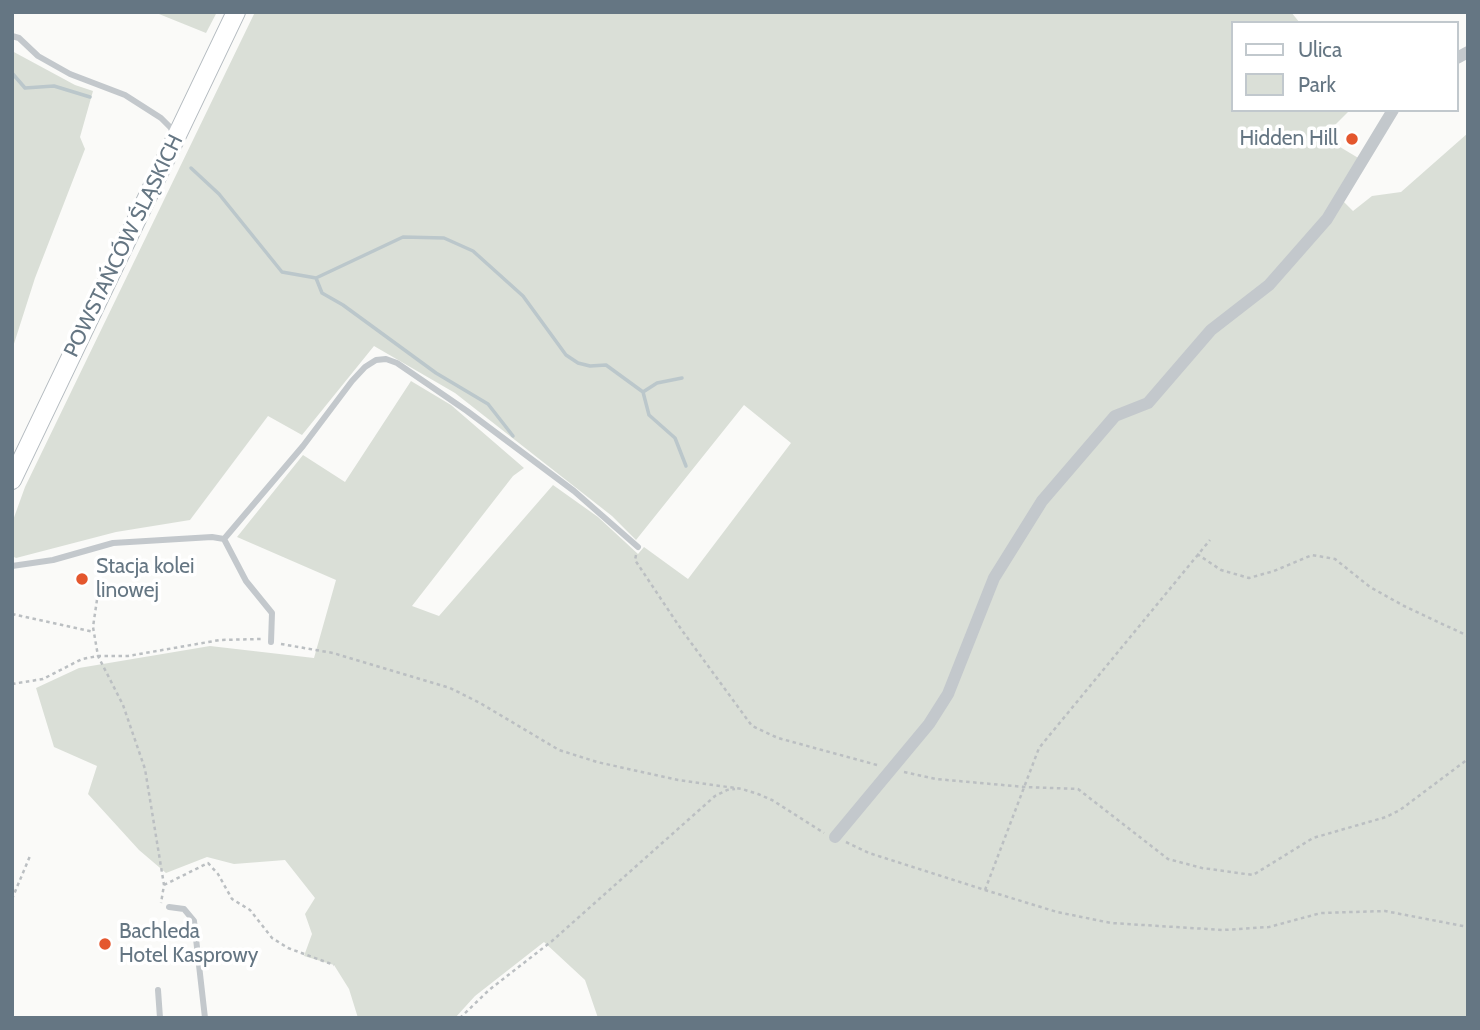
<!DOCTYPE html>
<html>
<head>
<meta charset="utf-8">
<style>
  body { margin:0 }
  #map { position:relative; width:1480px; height:1030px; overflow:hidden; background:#fafaf8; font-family:Cabin,sans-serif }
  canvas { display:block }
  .frame { position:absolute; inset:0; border:14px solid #657683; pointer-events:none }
  .legend { position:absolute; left:1231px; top:21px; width:228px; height:91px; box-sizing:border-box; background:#fff; border:2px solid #c1c8cd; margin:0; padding:9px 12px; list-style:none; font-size:21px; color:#657683 }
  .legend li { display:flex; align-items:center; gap:14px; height:35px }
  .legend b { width:35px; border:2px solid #c1c8cd }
</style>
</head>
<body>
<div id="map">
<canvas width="1480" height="1030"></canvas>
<div class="frame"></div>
<ul class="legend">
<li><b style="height:9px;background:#fff"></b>Ulica</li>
<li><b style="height:19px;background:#dadfd7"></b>Park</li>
</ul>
</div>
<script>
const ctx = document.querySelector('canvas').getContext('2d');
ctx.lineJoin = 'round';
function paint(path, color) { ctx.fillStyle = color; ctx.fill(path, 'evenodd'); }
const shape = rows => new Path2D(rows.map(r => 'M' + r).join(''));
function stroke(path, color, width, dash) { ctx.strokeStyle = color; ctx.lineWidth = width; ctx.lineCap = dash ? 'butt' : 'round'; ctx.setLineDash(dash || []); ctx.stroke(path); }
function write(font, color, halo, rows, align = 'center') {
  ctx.font = font + ' Cabin,sans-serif'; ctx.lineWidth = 7; ctx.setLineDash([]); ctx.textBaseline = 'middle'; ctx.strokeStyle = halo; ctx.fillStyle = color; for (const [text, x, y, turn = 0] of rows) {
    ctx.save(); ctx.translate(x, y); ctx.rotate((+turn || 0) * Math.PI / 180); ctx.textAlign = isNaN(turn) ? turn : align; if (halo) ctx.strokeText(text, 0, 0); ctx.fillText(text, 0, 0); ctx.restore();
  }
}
const green = shape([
  [154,12,217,12,206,33],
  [255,12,1291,12,1300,23,1233,23,1233,110,1350,110,1326,134,1340,147,1365,162,1339,197,1353,211,1372,196,1401,192,1468,133,1468,1018,598,1018,585,980,544,942,475,996,455,1018,358,1018,349,989,334,965,304,956,312,934,305,914,315,898,285,860,234,864,207,857,166,873,139,850,88,794,97,766,54,747,36,688,79,668,210,646,314,658,336,580,237,537,303,455,345,482,411,381,451,405,524,468,513,476,412,606,439,616,553,485,598,517,638,554,644,547,688,579,791,443,744,405,636,540,612,516,455,393,374,346,302,435,268,416,190,520,116,532,16,558,12,556,12,523,25,487],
  [12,51,75,85,93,91,80,137,85,149,35,278,12,350]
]);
const stream = shape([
  [12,73,25,88,54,86,90,97],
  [191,168,219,194,282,272,316,278,403,237,444,238,473,251,523,296,566,355,578,363,590,366,606,365,643,392,649,415,675,438,686,466],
  [316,278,322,293,343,305,436,373,488,404,513,436],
  [643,392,657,383,682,378]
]);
const path = shape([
  [1197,554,1221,570,1249,578,1274,571,1312,555,1335,559,1370,587,1404,606,1468,636],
  [636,555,635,560,681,629,752,726,778,738,877,765],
  [99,586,93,627,98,656,123,705,145,769,164,885,161,903],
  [12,614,94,632],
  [281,644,333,653,450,688,480,703,559,750,597,762,678,780,742,789,758,794,772,800,824,833],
  [12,684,43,679,82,659,98,656,128,656,220,640,261,639],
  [904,772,936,779,1025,787,1078,789,1168,859,1202,868,1253,875,1313,838,1386,817,1400,810,1468,759],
  [846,842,869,853,985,890,1057,912,1111,923,1223,930,1269,927,1321,913,1385,911,1468,927],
  [164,885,208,863,218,874,232,899,250,910,272,938,288,948,334,965],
  [985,890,1039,748,1210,540],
  [12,899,30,856],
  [460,1018,489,990,552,941,715,796,727,790,735,789]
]);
const lane = shape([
  [12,36,19,38,38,56,70,74,125,95,161,118,177,134],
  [224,539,246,581,272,613,271,642],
  [12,566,53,560,113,543,212,537,224,539,303,446,352,381,365,367,376,360,386,359,397,363,467,411,574,491,638,547],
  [169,907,184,909,194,921,205,1018],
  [158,990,160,1018]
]);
const street = shape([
  [1457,58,1468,52],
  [835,837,929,724,948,694,994,578,1042,501,1115,416,1148,403,1211,330,1269,285,1327,219,1393,110]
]);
const secondary = shape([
  [12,480,236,12]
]);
const markers = [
  [1352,139,7,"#e4572e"],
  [82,579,7,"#e4572e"],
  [105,944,7,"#e4572e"]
];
const poiNames = [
  ["Hidden Hill",1338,139,"right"],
  ["Stacja kolei",96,567],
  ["linowej",96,591],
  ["Bachleda",119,932],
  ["Hotel Kasprowy",119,956]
];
const streetNames = [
  ["POWSTAŃCÓW ŚLĄSKICH",124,246,-64]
];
paint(green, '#dadfd7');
stroke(stream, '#bbc7cb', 3.5);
stroke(secondary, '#b3babf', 20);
stroke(path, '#bbbfc2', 2.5, [3.5, 3.5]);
stroke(lane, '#c3c8cc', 6);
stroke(street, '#c3c8cc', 12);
stroke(secondary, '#fff', 18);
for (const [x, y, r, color] of markers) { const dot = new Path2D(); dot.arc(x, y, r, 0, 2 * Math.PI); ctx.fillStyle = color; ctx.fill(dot); stroke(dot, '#fff', 2.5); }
write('21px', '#657683', '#fff', poiNames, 'left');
write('21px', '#657683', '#fff', streetNames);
</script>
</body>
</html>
